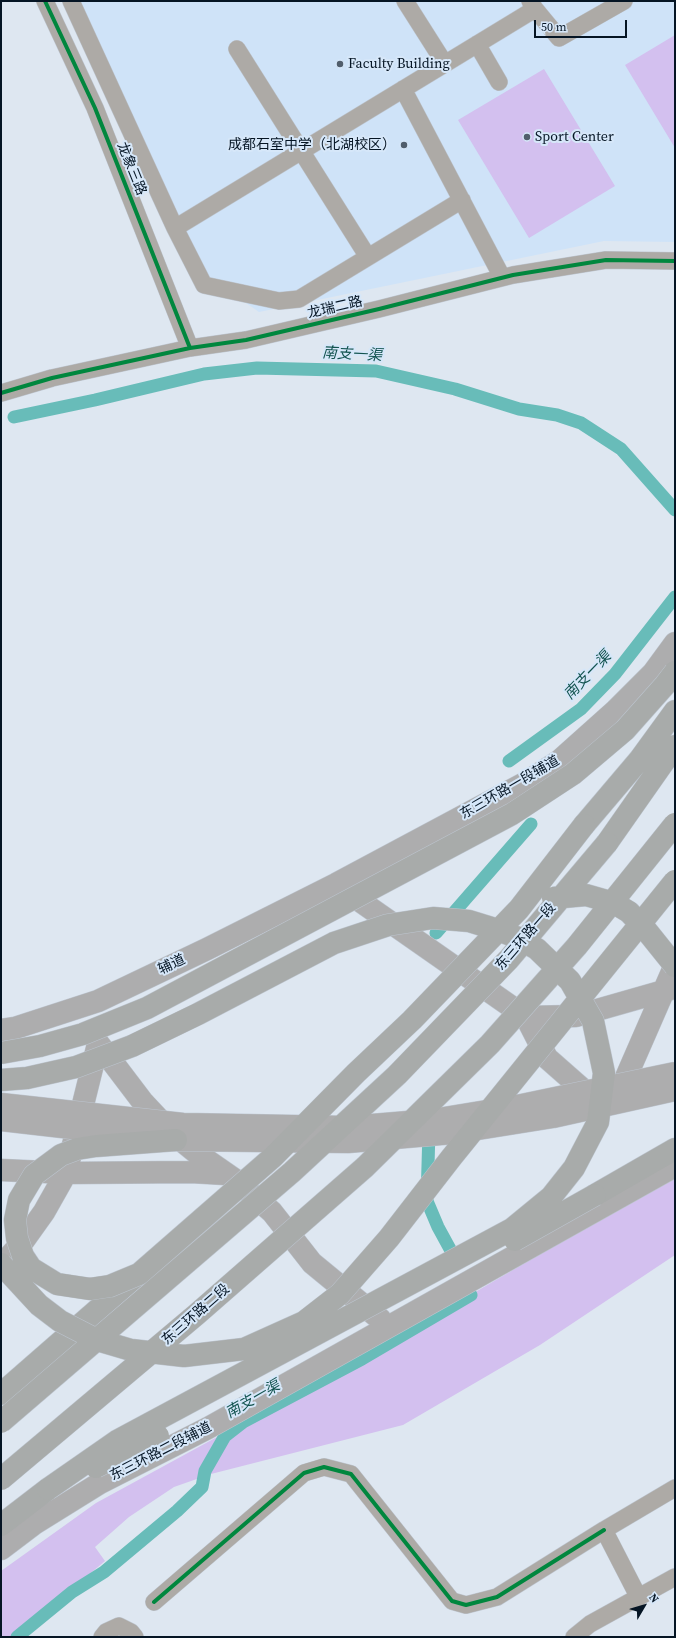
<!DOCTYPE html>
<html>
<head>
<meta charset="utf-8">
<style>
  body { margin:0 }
  #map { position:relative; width:676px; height:1638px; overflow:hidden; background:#dee7f1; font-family:"Source Serif 4",serif }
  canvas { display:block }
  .frame { position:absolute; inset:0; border:2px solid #051524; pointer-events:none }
  .north { position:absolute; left:624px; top:1586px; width:40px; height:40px; -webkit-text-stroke:3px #d6e7f9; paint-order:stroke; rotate:52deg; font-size:11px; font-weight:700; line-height:16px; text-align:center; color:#051524 }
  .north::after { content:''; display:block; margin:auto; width:14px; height:18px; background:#051524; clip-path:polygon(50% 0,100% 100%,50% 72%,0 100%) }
  .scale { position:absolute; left:534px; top:20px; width:93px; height:18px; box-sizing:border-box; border:2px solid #051524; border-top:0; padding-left:5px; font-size:12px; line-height:14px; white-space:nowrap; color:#051524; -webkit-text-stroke:3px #d6e7f9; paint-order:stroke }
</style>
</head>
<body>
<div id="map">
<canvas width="676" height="1638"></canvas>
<div class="frame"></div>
<div class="north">N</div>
<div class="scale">50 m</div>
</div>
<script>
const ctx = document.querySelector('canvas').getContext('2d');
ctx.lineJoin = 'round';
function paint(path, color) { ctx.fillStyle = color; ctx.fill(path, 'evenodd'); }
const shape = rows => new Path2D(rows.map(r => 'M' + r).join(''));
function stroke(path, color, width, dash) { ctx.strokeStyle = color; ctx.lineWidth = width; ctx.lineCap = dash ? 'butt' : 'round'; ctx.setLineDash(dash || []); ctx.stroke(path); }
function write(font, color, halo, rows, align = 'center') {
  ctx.font = font + ' "Source Serif 4","Noto Sans SC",serif'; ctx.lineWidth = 4; ctx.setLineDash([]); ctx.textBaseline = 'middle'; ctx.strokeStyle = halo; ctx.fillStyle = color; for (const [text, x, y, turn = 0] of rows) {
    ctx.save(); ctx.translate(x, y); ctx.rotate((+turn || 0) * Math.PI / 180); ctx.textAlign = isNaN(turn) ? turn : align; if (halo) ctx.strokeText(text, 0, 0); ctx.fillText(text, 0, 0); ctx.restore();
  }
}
const built = shape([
  [68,1,675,1,675,242,604,241,259,312,246,303,219,295,198,291,91,49]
]);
const green = shape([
  [675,35,675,148,625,65],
  [544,69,615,186,529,238,458,120],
  [675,1175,675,1255,540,1345,403,1425,211,1474,174,1487,129,1517,95,1547,105,1561,15,1637,1,1637,1,1571,96,1503,373,1352]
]);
const canal = shape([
  [14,417,95,400,204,374,257,368,376,371,455,389,519,409,557,415,581,423,621,449,675,510],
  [509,761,581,709,615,674,675,597],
  [436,933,531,824],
  [429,1130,427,1201,438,1227,450,1249],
  [17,1637,72,1592,104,1572,177,1511,202,1487,205,1471,225,1436,243,1422,362,1359,471,1295]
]);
const minor = shape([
  [45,1,95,108,190,348],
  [71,1,175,228,204,285,279,301,299,299,462,200],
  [405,1,445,64],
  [530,1,535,9,559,38,624,1],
  [477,44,499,82],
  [237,49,368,257],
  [403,89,502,277],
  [175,228,535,9],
  [1,393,52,378,190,348,246,340,379,309,513,275,606,260,675,261],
  [639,1598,604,1530,675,1488],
  [154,1602,304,1473,324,1467,351,1474,452,1601,466,1605,497,1597,604,1530],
  [102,1637,106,1632,119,1626,131,1632,135,1637],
  [574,1637,590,1624,675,1577]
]);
const major = shape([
  [340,887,526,1017,547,1058,597,1102],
  [526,1017,576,1016,674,988],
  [1,1030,15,1028,98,1001,207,949,336,884,525,783,559,761,616,710,653,673,675,643],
  [98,1043,142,1101,171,1132,198,1154,234,1179,272,1212,312,1263,380,1319],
  [617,1098,675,965],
  [1,1170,66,1173,191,1172,225,1174],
  [1,1266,24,1240,44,1212,66,1173,98,1044],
  [1,1549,34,1524,100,1483,208,1428,675,1166]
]);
const highway = shape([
  [584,825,640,759,675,711],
  [607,843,675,746],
  [595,1195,675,1149],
  [1,1394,135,1277],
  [1,1525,48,1489]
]);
const majorBridge = shape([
  [1,1104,183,1124,348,1127,432,1120,517,1106,675,1073],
  [1,1120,176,1140,348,1142,453,1133,553,1117,675,1090]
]);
const highwayBridge = shape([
  [553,898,586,895,614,903,629,912,646,930,675,966],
  [1,1053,40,1046,83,1034,147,1008,512,814,573,774,625,730,665,685,675,672],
  [1,1080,27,1078,76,1067,132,1046,198,1014,334,943,388,925,433,918,469,921,495,929,516,937,537,949,570,981,593,1021,604,1073,598,1122,574,1168,551,1197,512,1229,117,1441,48,1489],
  [176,1140,96,1146,77,1149,61,1155,34,1175,19,1200,15,1220,17,1238,23,1256,31,1268,57,1284,90,1289,110,1286,139,1274,273,1157,356,1073,412,1020,519,909,584,825],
  [515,1240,595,1195],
  [1,1264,39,1305,60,1321,97,1340,131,1350,184,1356,244,1349,304,1322,340,1294,389,1238,451,1158,675,881],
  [1,1422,292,1172,397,1075,509,959,607,843],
  [96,1467,158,1436],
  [1,1479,197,1314,365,1167,490,1044,577,946,675,824]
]);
const cycleway = shape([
  [45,1,95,108,190,348],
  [1,393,52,378,190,348,246,340,379,309,513,275,606,260,675,261],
  [154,1602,304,1473,324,1467,351,1474,452,1601,466,1605,497,1597,604,1530]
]);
const markers = [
  [340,64,4,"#515e6c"],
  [527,137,4,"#515e6c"],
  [404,145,4,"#515e6c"]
];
const poiNames = [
  ["Faculty Building",348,64],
  ["Sport Center",535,137],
  ["成都石室中学（北湖校区）",396,145,"right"]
];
const streetNames = [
  ["龙象三路",131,169,68],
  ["龙瑞二路",335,308,-13],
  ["东三环路一段辅道",510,788,-30],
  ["东三环路一段",526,937,-49],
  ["辅道",172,965,-25],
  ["东三环路二段",196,1315,-41],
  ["东三环路二段辅道",161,1452,-27]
];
const waterNames = [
  ["南支一渠",352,355,3],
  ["南支一渠",588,676,-46],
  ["南支一渠",253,1400,-30]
];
paint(built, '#cfe3f8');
paint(green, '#d3c0ef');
stroke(canal, '#68bcb9', 13);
stroke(minor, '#bdc5cf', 18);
stroke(major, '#bdc5cf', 23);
stroke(highway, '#bdc5cf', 23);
stroke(minor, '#adaaa6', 17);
stroke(major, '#adadae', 22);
stroke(highway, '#a8abaa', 22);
stroke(majorBridge, '#bdc5cf', 23, []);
stroke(highwayBridge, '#bdc5cf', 23, []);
stroke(majorBridge, '#adadae', 22);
stroke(highwayBridge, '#a8abaa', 22);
stroke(cycleway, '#00873e', 4);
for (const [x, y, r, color] of markers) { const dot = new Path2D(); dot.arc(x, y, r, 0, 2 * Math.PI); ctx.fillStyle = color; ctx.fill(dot); stroke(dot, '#d6e7f9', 1.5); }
write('14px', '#051524', '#d6e7f9', poiNames, 'left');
write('14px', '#051524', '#d6e7f9', streetNames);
write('italic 15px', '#12534f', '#d6e7f9', waterNames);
</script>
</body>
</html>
